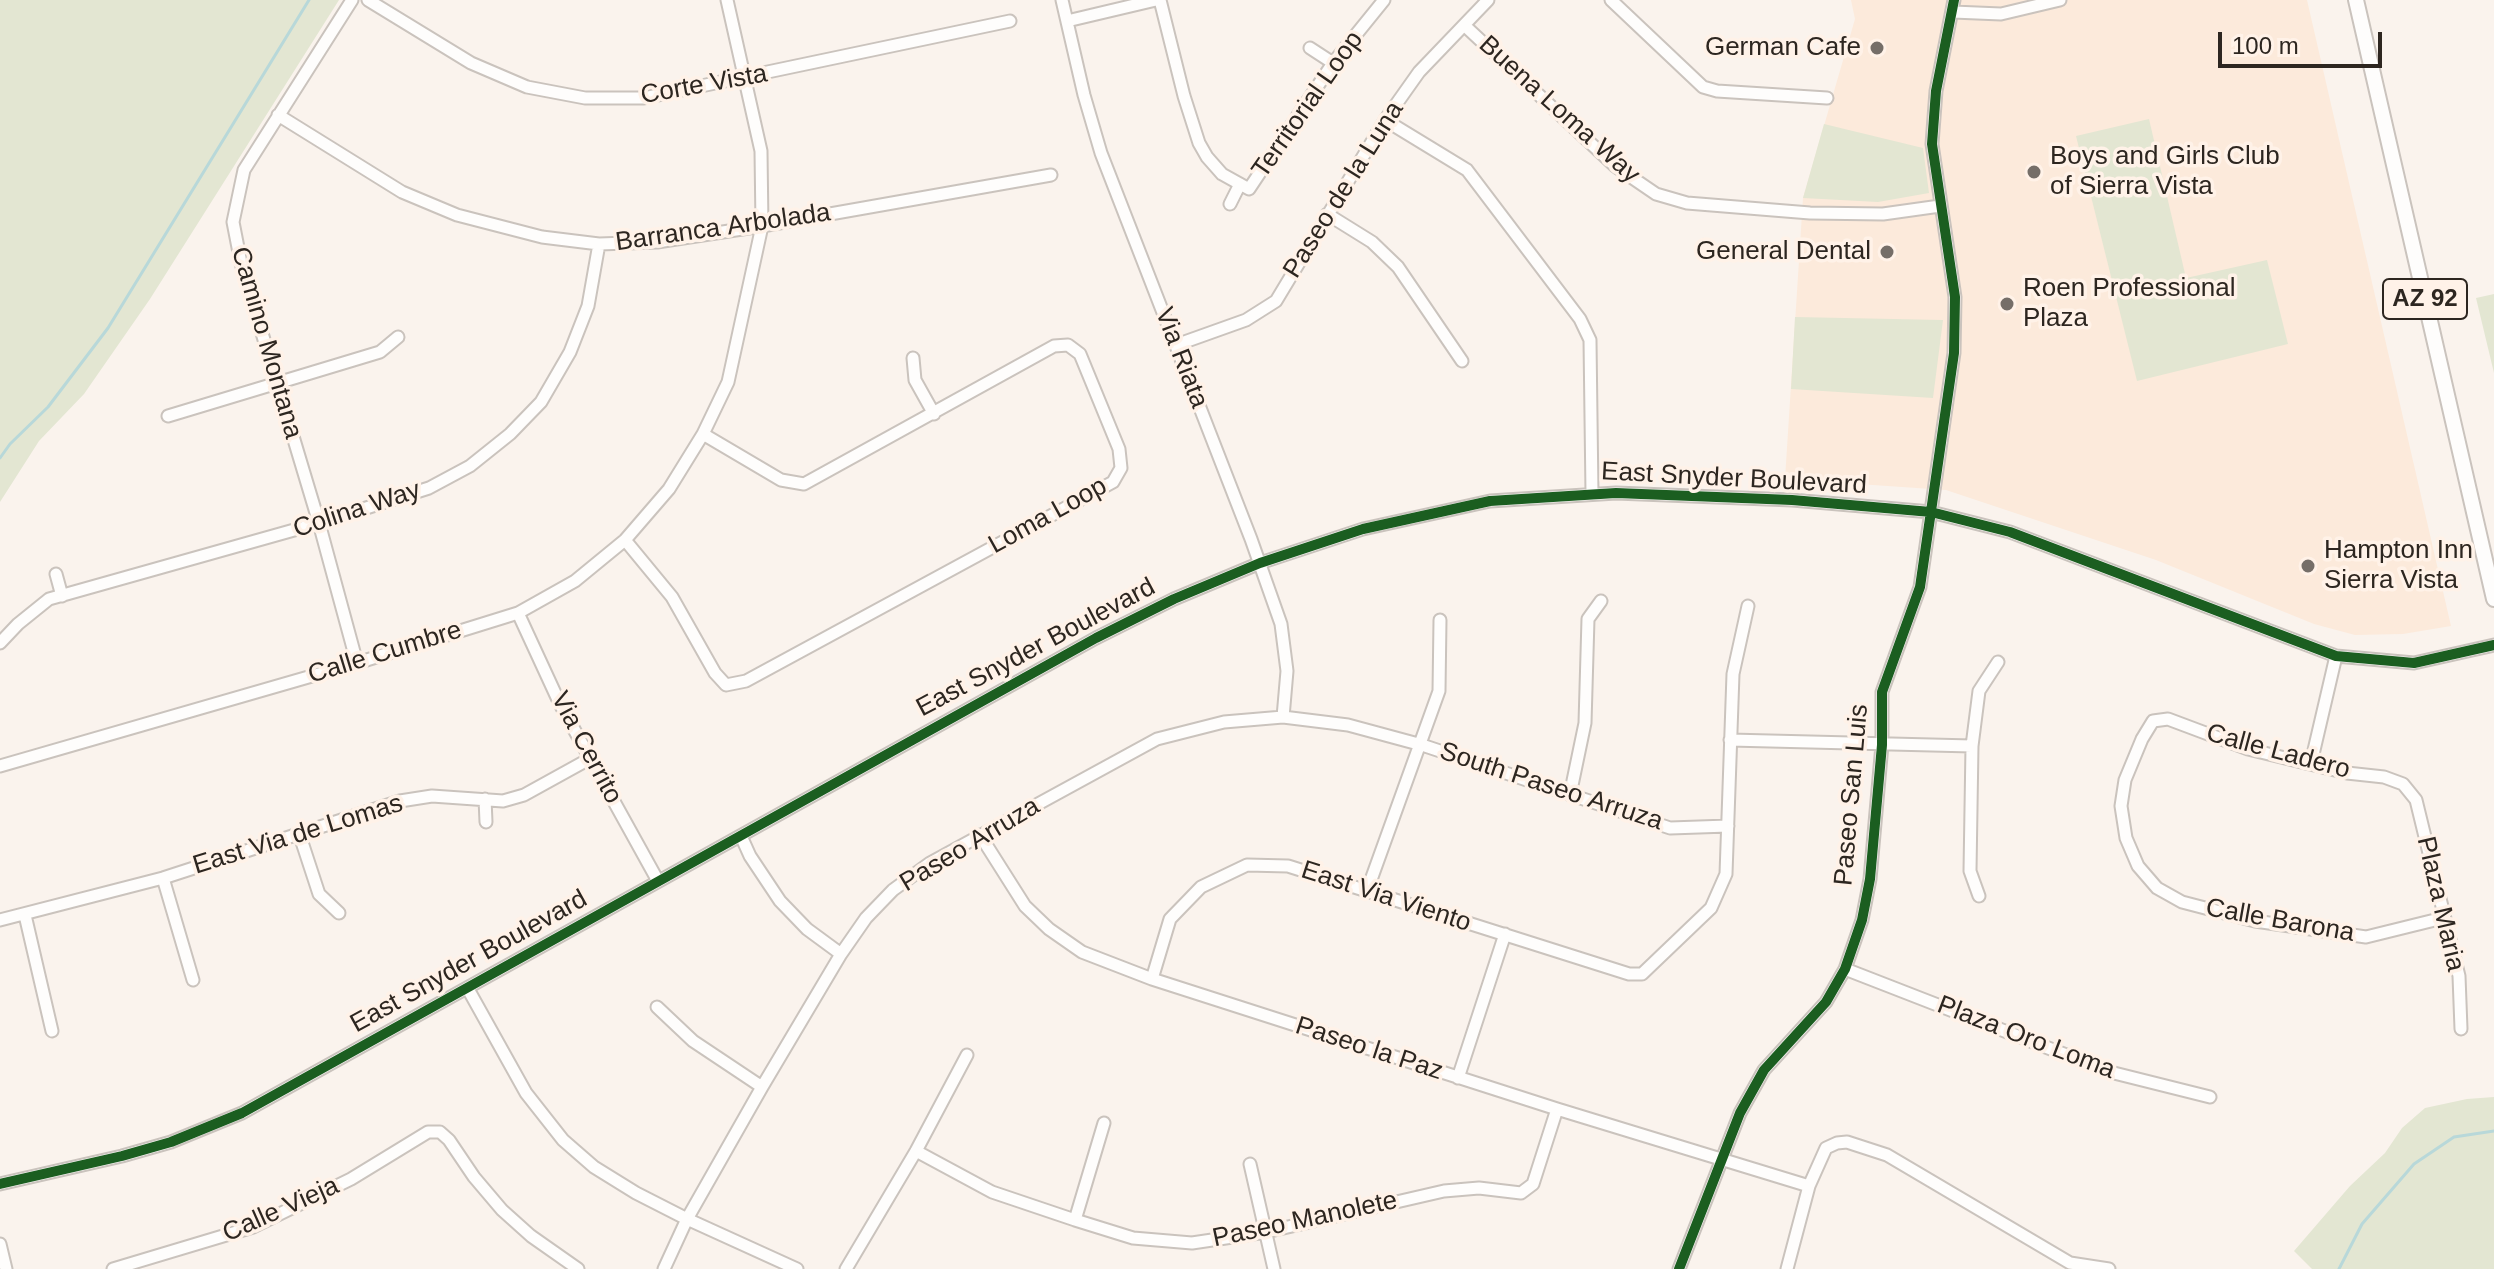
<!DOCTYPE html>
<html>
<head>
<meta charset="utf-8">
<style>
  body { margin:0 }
  #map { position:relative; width:2494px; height:1269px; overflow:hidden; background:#faf3ed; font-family:Helvetica,sans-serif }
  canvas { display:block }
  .scale { position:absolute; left:2218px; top:32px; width:164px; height:36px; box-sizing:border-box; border:4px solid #2d2620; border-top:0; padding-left:10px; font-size:24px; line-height:28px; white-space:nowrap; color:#2d2620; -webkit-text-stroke:6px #fff2e8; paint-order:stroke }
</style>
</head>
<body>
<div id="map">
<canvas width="2494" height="1269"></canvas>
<div class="scale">100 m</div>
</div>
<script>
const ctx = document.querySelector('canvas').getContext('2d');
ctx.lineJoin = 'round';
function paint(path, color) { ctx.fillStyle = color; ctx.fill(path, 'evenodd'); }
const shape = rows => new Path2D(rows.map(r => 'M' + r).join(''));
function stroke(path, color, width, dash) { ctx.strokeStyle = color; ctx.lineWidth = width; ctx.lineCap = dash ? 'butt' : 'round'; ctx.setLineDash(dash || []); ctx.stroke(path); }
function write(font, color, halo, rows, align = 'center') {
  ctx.font = font + ' Helvetica,sans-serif'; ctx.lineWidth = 7; ctx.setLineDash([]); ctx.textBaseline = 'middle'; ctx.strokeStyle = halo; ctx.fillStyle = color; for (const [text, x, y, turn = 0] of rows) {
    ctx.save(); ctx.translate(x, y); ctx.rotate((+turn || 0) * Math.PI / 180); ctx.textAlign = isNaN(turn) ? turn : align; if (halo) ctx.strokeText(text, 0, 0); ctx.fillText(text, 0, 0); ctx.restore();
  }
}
const built = shape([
  [1851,0,2307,0,2451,626,2403,634,2355,635,2314,624,2156,560,1946,490,1785,479,1803,198,1855,19]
]);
const green = shape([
  [0,0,339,0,150,299,84,394,39,441,0,502],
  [2149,119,2186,278,2267,260,2288,344,2137,381,2076,136],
  [1824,124,1923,148,1929,193,1878,202,1803,198],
  [2494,294,2494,373,2476,298],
  [1795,317,1943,320,1933,398,1791,389],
  [2494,1097,2494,1269,2312,1269,2294,1251,2350,1186,2385,1153,2402,1128,2425,1108,2467,1099]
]);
const stream = shape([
  [0,458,10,444,48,407,108,328,309,0],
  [2339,1269,2362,1224,2414,1164,2454,1137,2494,1131]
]);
const minor = shape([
  [352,0,244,170,233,222,241,263,319,523,357,663],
  [368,0,471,63,527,87,585,98,644,98,1010,21],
  [1062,0,1084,95,1101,153,1251,539,1281,624,1287,671,1283,717],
  [1160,0,1184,96,1199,143,1207,157,1222,174,1249,189,1333,63,1384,0],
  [1611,0,1703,87,1717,91,1827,98],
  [1953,12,2001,14,2060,0],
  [1067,21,1156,0],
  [1464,25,1615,166,1656,194,1687,203,1810,213,1883,214,1940,206],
  [1310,48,1333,63],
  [278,115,402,192,457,215,542,237,599,244,657,242,762,226,1051,175],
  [1385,120,1467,170,1580,319,1590,340,1592,494],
  [1230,204,1240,184],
  [1327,214,1372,242,1398,267,1462,361],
  [1176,345,1246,320,1276,301,1385,120,1419,72,1488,0],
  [913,358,915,380,934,414],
  [168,416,380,352,398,337],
  [625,540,672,597,715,673,726,685,746,681,1113,482,1121,468,1119,449,1080,354,1068,345,1054,346,804,484,781,480,703,434],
  [56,574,62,596],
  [518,613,560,704,658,881],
  [0,643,18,624,49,599,319,523,429,488,470,466,510,434,541,402,570,352,588,306,599,244],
  [1730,740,1972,746],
  [2311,763,2336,656],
  [0,766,357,663,518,613,575,581,625,540,669,489,703,434,728,382,762,226,761,151,727,0],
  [1570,795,1585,723,1588,619,1601,601],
  [485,799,486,822],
  [299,833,319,894,339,913],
  [980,835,1025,906,1049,929,1082,952,1152,979,1557,1109,1809,1186],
  [741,836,750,856,780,901,807,929,841,954],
  [163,878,193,980],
  [1367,891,1439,691,1440,620],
  [1979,896,1970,871,1972,746,1979,691,1998,662],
  [25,915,52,1031],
  [2443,918,2366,937,2255,921,2182,902,2157,888,2138,866,2126,838,2121,806,2125,780,2142,739,2153,721,2168,719,2248,749,2347,773,2384,777,2403,784,2416,800,2459,976,2461,1029],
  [0,920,163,878,400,801,432,796,503,801,524,795,591,758],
  [1845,969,2110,1072,2210,1097],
  [1152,979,1170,919,1201,887,1247,865,1288,866,1629,974,1642,974,1711,908,1726,874,1733,674,1748,606],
  [468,989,526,1093,563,1140,594,1167,636,1193,687,1219,797,1269],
  [657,1007,693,1041,762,1087],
  [1458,1078,1505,934],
  [916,1151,992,1192,1075,1220,1133,1238,1192,1243,1266,1232,1444,1191,1479,1188,1521,1193,1533,1184,1557,1109],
  [1250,1164,1274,1269],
  [0,1184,122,1156,171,1142,242,1113,1096,638,1174,599,1260,563,1363,529,1490,501,1616,493,1792,500,1931,512,2010,532,2336,656,2414,663,2494,645],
  [1075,1220,1104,1123],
  [0,1244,6,1269],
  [113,1269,253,1227,351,1179,428,1132,440,1132,449,1140,474,1177,502,1210,531,1236,578,1269],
  [664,1269,687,1219,762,1087,841,954,866,918,893,890,930,863,1157,739,1224,722,1283,717,1348,725,1422,745,1670,828,1728,826],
  [846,1269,916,1151,967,1055],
  [1679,1269,1740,1113,1764,1070,1826,1002,1845,969,1862,920,1870,879,1882,745,1882,692,1920,587,1954,353,1955,297,1932,144,1936,91,1954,0],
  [1787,1269,1809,1186,1826,1148,1837,1143,1847,1142,1887,1155,2070,1263,2109,1269]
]);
const major = shape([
  [2356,0,2494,599]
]);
const cycleway = shape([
  [0,1184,122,1156,171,1142,242,1113,1096,638,1174,599,1260,563,1363,529,1490,501,1616,493,1792,500,1931,512,2010,532,2336,656,2414,663,2494,645],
  [1679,1269,1740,1113,1764,1070,1826,1002,1845,969,1862,920,1870,879,1882,745,1882,692,1920,587,1954,353,1955,297,1932,144,1936,91,1954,0]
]);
const markers = [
  [1877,48,8,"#756e68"],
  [2034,172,8,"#756e68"],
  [1887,252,8,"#756e68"],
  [2007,304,8,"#756e68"],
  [2308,566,8,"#756e68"]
];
const shields = [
  [2425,299,84]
];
const shieldNames = [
  ["AZ 92",2425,299]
];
const poiNames = [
  ["German Cafe",1861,48,"right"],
  ["Boys and Girls Club",2050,157],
  ["of Sierra Vista",2050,187],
  ["General Dental",1871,252,"right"],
  ["Roen Professional",2023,289],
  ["Plaza",2023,319],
  ["Hampton Inn",2324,551],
  ["Sierra Vista",2324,581]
];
const streetNames = [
  ["Corte Vista",704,85,-10],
  ["Territorial Loop",1308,105,-55],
  ["Buena Loma Way",1559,110,42],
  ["Paseo de la Luna",1344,190,-58],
  ["Barranca Arbolada",723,228,-8],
  ["Camino Montana",266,343,74],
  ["Via Riata",1181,358,69],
  ["East Snyder Boulevard",1734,479,3],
  ["Colina Way",357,510,-18],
  ["Loma Loop",1048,516,-29],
  ["East Snyder Boulevard",1036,648,-28],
  ["Calle Cumbre",385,653,-17],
  ["Via Cerrito",586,748,62],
  ["Calle Ladero",2278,752,15],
  ["South Paseo Arruza",1551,787,18],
  ["Paseo San Luis",1852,795,-85],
  ["East Via de Lomas",298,835,-17],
  ["Paseo Arruza",970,845,-31],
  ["East Via Viento",1386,897,18],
  ["Plaza Maria",2440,904,77],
  ["Calle Barona",2280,921,10],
  ["East Snyder Boulevard",469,962,-29],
  ["Plaza Oro Loma",2026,1038,21],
  ["Paseo la Paz",1369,1049,18],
  ["Calle Vieja",281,1210,-24],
  ["Paseo Manolete",1305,1220,-12]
];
paint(built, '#fceadb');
paint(green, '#e3e6d2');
stroke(stream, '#b8d8d9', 3);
stroke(minor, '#cac3bd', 15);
stroke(major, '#cac3bd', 18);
stroke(minor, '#fefdfc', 11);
stroke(major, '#fefdfc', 14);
stroke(cycleway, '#1b5e20', 10);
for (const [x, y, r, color] of markers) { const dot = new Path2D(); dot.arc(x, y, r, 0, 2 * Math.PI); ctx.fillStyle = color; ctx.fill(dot); stroke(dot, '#fff2e8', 3); }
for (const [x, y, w] of shields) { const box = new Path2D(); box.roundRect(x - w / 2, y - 20, w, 40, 6); ctx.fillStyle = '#fff2e8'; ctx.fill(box); stroke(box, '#2d2620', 2); }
write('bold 24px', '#2d2620', null, shieldNames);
write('26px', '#2d2620', '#fff2e8', poiNames, 'left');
write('26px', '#2d2620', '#fff2e8', streetNames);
</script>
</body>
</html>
